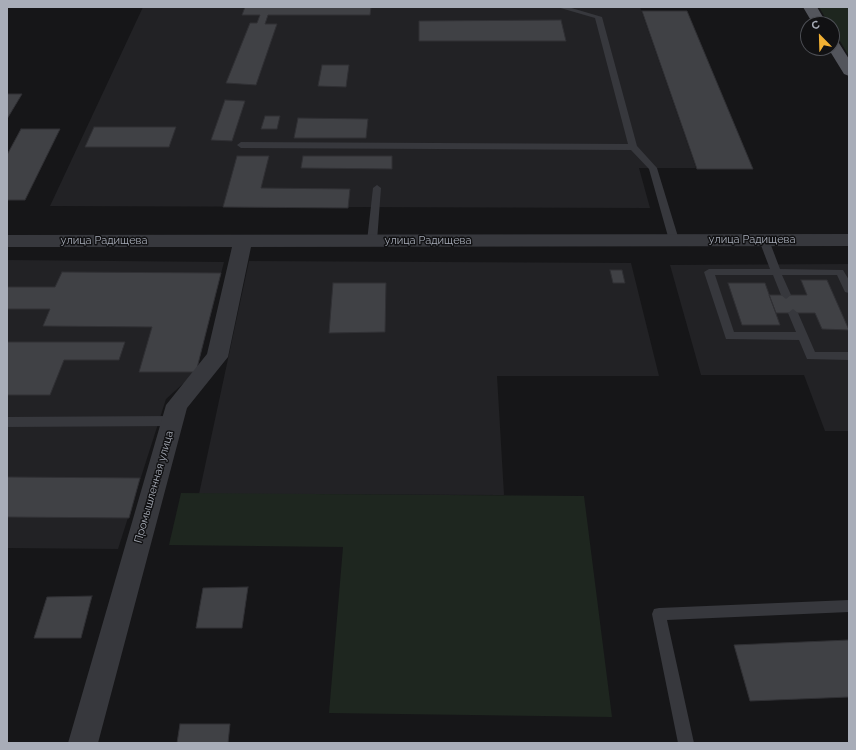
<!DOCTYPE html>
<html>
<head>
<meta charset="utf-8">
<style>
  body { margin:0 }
  #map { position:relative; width:856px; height:750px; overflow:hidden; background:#161618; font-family:Raleway,sans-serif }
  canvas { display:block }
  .frame { position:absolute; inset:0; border:8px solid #a8adb8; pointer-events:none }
  .north { position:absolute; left:800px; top:16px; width:40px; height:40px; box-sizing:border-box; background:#111113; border:1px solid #4d4f55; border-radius:50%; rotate:337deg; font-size:11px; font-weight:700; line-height:16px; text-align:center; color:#a8adb8 }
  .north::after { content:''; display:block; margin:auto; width:14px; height:18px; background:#f2b134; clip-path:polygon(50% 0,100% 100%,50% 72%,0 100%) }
</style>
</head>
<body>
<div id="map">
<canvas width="856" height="750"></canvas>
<div class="frame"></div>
<div class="north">С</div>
</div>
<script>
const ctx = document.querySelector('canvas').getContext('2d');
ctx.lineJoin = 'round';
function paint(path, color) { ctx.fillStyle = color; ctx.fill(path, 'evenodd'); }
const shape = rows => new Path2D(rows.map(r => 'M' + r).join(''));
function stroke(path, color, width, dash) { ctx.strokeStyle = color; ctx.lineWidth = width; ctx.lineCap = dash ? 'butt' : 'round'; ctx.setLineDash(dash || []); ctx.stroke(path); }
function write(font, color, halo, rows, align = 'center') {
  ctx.font = font + ' Raleway,sans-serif'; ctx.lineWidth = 3; ctx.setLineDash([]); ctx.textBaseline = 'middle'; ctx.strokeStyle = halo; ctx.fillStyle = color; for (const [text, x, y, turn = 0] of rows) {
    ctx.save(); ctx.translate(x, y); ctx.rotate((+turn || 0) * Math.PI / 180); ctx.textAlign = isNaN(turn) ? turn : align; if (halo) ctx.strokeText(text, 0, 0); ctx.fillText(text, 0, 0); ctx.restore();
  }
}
const built = shape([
  [143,7,640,7,696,168,639,168,650,208,50,206],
  [7,260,224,262,196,372,166,399,118,549,7,548],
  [249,261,631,263,659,376,497,376,504,495,199,494],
  [849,264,849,431,825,431,804,375,701,375,670,265]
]);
const green = shape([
  [819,7,849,7,849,56,832,28,832,24,829,24],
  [181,493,584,496,612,717,329,713,343,547,169,545]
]);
const building = shape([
  [245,7,371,7,370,15,268,15,265,24,277,24,256,85,226,83,250,23,257,23,260,15,242,15,245,7],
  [642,11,687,11,753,169,697,169,642,11],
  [561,20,566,41,419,41,419,21,561,20],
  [322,65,349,65,346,87,318,86,322,65],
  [7,94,22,94,7,119,7,94],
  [225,100,245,101,232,141,211,140,225,100],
  [265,116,280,116,277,129,261,129,265,116],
  [298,118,368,119,366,138,294,138,298,118],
  [94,127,176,127,169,147,85,147,94,127],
  [21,129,60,129,25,200,7,200,7,155,21,129],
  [237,156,269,156,261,188,350,189,348,208,223,207,237,156],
  [303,156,392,156,392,169,301,168,303,156],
  [610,270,622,270,625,283,613,283,610,270],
  [62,272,221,273,196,372,139,372,152,327,43,326,50,309,7,309,7,287,55,287,62,272],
  [801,280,827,280,849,330,822,329,815,313,776,313,769,295,807,295,801,280],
  [333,283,386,283,385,332,329,333,333,283],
  [728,283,765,283,780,325,742,325,728,283],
  [7,342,125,342,119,360,64,360,50,395,7,395,7,342],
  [7,477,140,478,129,518,7,517,7,477],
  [248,587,242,628,196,628,203,588,248,587],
  [92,596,81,638,34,638,47,597,92,596],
  [849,640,849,697,750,701,734,645,849,640],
  [180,724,230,724,228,743,177,743,180,724]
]);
const lane = shape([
  [557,7,568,7,602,17,637,146,657,168,679,240,677,242,674,243,669,240,649,169,631,150,241,148,237,145,241,142,628,144,595,18,557,7],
  [377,185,381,188,377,241,372,244,367,241,373,188,377,185],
  [764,237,769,240,780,269,843,270,849,280,849,293,845,292,837,275,782,275,791,295,786,299,781,295,773,275,715,275,734,332,796,332,788,313,793,309,798,313,815,352,849,352,849,360,807,359,799,340,726,339,704,272,709,269,770,269,759,240,764,237],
  [172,416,176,418,178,421,176,424,172,426,7,427,7,417,172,416],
  [849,600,849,612,667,620,694,743,678,743,652,614,654,609,659,608,849,600]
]);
const street = shape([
  [849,234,849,246,251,247,228,357,187,408,98,743,68,743,166,405,207,354,232,247,7,247,7,235,849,234]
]);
const primary = shape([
  [803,7,817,7,827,24,813,24,803,7],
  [832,39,837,40,849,59,849,76,844,74,828,48,832,48,832,39]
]);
const streetNames = [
  ["улица Радищева",752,240],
  ["улица Радищева",104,241],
  ["улица Радищева",428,241],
  ["Промышленная улица",154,487,-74]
];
paint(built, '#222225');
paint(green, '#1e261f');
paint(building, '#404145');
stroke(building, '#303034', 1);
paint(lane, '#37383d');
paint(street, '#37383d');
paint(primary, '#53555c');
write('11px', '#a8adb8', '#111113', streetNames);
</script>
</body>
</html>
